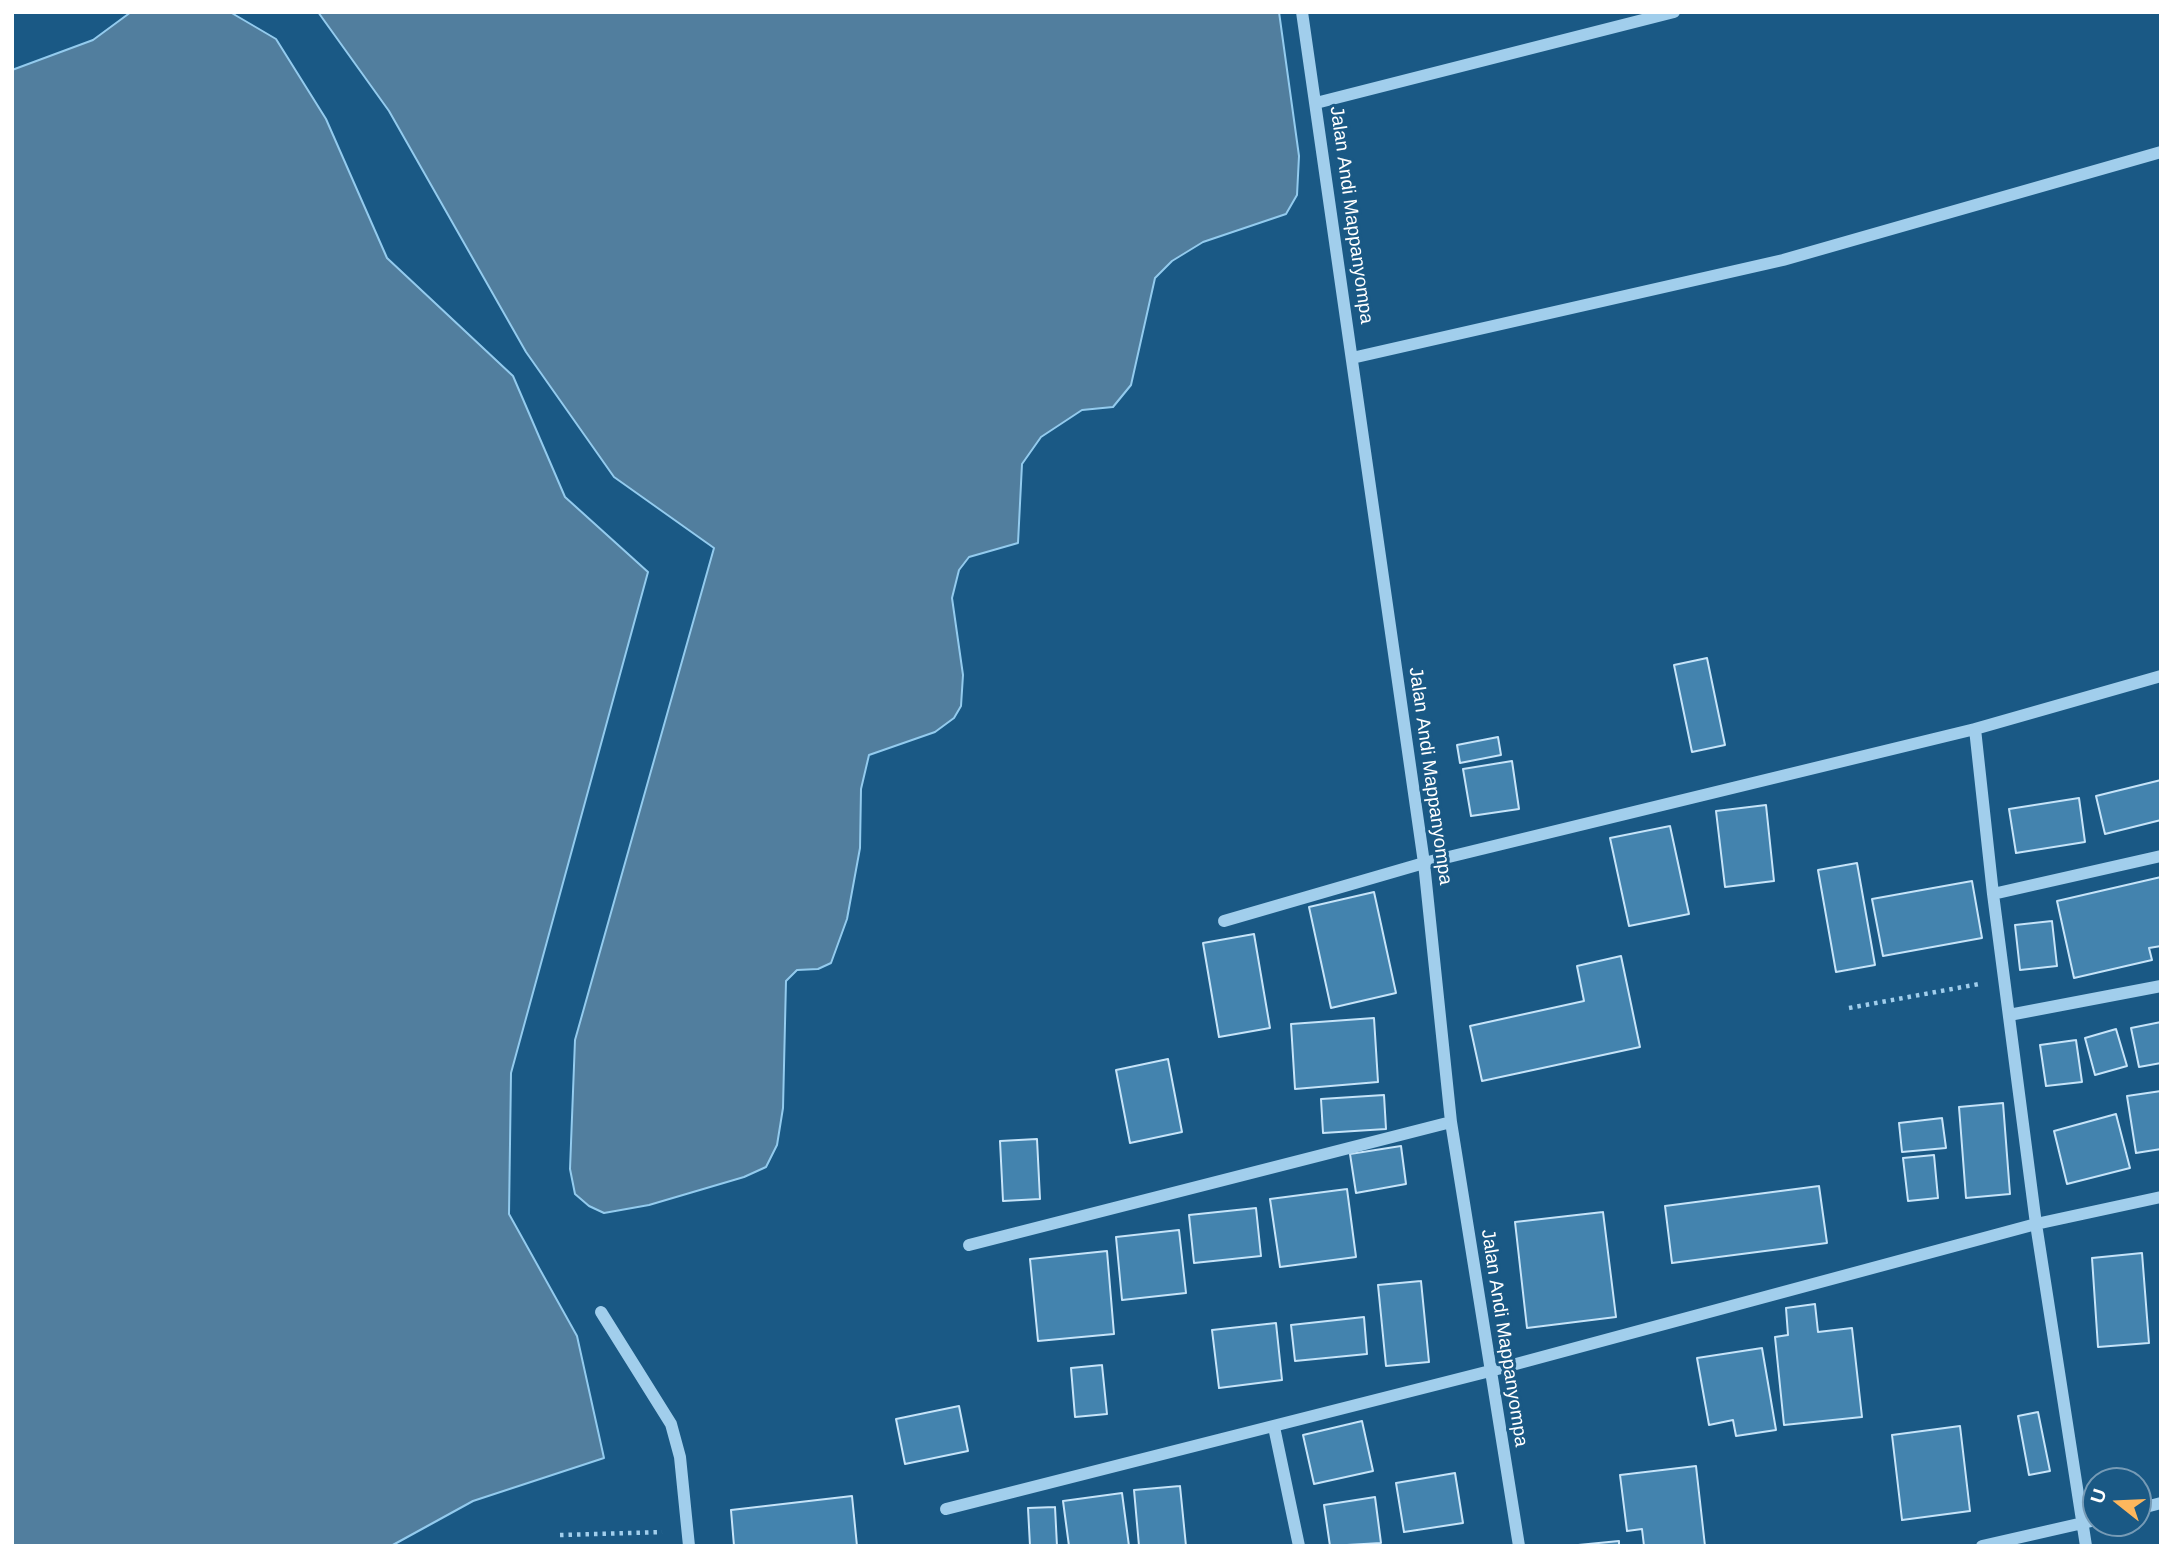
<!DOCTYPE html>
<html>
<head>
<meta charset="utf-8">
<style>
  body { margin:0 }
  #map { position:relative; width:2173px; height:1558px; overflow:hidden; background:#1a5985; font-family:Arial,sans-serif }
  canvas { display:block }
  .frame { position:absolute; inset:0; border:14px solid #fff; pointer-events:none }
  .north { position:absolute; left:2082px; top:1467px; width:70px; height:70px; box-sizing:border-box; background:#1a5985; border:2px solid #769bb6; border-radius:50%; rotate:288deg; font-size:19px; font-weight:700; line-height:28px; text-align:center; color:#fff }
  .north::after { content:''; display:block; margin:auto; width:24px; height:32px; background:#feb75d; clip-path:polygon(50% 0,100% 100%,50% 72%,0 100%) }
</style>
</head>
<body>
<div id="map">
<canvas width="2173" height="1558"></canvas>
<div class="frame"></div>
<div class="north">U</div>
</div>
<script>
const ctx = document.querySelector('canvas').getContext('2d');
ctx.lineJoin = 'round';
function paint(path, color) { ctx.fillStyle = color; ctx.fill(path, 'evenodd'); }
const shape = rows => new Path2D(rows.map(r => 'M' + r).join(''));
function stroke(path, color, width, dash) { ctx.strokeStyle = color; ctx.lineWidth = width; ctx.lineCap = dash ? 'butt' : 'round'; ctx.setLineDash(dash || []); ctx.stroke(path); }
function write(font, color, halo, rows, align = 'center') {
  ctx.font = font + ' Arial,sans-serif'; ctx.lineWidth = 6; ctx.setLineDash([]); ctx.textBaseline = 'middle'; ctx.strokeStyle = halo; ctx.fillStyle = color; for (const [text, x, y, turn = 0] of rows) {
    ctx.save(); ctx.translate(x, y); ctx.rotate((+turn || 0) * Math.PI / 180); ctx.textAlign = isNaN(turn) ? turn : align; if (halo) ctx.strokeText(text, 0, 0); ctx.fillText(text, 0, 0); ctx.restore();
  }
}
const water = shape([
  [131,12,230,12,276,39,326,119,387,258,513,376,565,497,648,572,511,1073,509,1214,577,1336,604,1458,473,1501,391,1546,12,1546,12,70,93,40,131,12],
  [318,12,1279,12,1299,156,1297,195,1286,214,1203,242,1172,261,1155,278,1131,385,1113,407,1082,410,1041,437,1022,464,1018,543,969,557,959,570,952,598,963,675,961,706,954,718,935,732,869,755,861,789,860,848,847,919,831,963,818,969,797,970,786,981,783,1108,777,1145,766,1167,744,1177,649,1205,604,1213,589,1206,575,1194,570,1169,575,1040,714,548,614,477,526,352,389,111,318,12]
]);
const building = shape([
  [1707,658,1725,745,1692,752,1674,665,1707,658],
  [1498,737,1501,755,1460,763,1457,745,1498,737],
  [1512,761,1519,809,1471,816,1463,769,1512,761],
  [2161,780,2161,820,2105,834,2096,796,2161,780],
  [2079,798,2085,842,2016,853,2009,809,2079,798],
  [1766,805,1774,881,1725,887,1716,811,1766,805],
  [1670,826,1689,914,1629,926,1610,838,1670,826],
  [1857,863,1875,965,1836,972,1818,870,1857,863],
  [2161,877,2161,946,2149,948,2152,960,2074,978,2057,901,2161,877],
  [1972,881,1982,938,1883,956,1872,899,1972,881],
  [1374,892,1396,993,1331,1008,1309,907,1374,892],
  [2052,921,2057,966,2020,970,2015,925,2052,921],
  [1254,934,1270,1028,1219,1037,1203,943,1254,934],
  [1621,956,1640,1047,1482,1081,1470,1026,1584,1001,1577,966,1621,956],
  [1374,1018,1378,1082,1295,1089,1291,1024,1374,1018],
  [2161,1022,2161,1063,2139,1067,2131,1028,2161,1022],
  [2116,1029,2127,1066,2095,1075,2085,1038,2116,1029],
  [2076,1040,2082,1082,2046,1086,2040,1045,2076,1040],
  [1168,1059,1182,1132,1130,1143,1116,1070,1168,1059],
  [2161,1091,2161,1149,2136,1153,2127,1096,2161,1091],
  [1384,1095,1386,1129,1323,1133,1321,1099,1384,1095],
  [2003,1103,2010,1194,1966,1198,1959,1107,2003,1103],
  [2116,1114,2130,1168,2067,1184,2054,1131,2116,1114],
  [1942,1118,1946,1148,1902,1152,1899,1123,1942,1118],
  [1037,1139,1040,1199,1003,1201,1000,1141,1037,1139],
  [1401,1146,1406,1184,1356,1193,1350,1154,1401,1146],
  [1934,1155,1938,1198,1908,1201,1903,1158,1934,1155],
  [1819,1186,1827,1243,1672,1263,1665,1206,1819,1186],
  [1347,1189,1356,1257,1280,1267,1270,1199,1347,1189],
  [1256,1208,1261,1256,1194,1263,1189,1215,1256,1208],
  [1603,1212,1616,1317,1527,1328,1515,1222,1603,1212],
  [1179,1230,1186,1293,1122,1300,1116,1237,1179,1230],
  [1107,1251,1114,1334,1038,1341,1030,1259,1107,1251],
  [2142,1253,2149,1343,2098,1347,2092,1258,2142,1253],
  [1421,1281,1429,1362,1386,1366,1378,1285,1421,1281],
  [1815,1304,1818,1332,1852,1328,1862,1417,1784,1425,1775,1337,1788,1335,1786,1308,1815,1304],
  [1364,1317,1367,1354,1295,1361,1291,1325,1364,1317],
  [1276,1323,1282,1380,1219,1388,1212,1330,1276,1323],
  [1762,1348,1776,1430,1736,1436,1733,1420,1709,1425,1697,1358,1762,1348],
  [1102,1365,1107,1414,1075,1417,1071,1368,1102,1365],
  [959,1406,968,1451,905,1464,896,1419,959,1406],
  [2038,1412,2050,1471,2029,1475,2018,1416,2038,1412],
  [1362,1421,1373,1471,1314,1484,1303,1435,1362,1421],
  [1960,1426,1970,1511,1902,1520,1892,1435,1960,1426],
  [1696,1466,1705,1546,1644,1546,1642,1529,1627,1531,1620,1475,1696,1466],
  [1455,1473,1463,1523,1404,1532,1396,1483,1455,1473],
  [1180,1486,1186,1546,1139,1546,1134,1490,1180,1486],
  [1122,1493,1129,1546,1069,1546,1063,1501,1122,1493],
  [852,1496,857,1546,734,1546,731,1510,852,1496],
  [1375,1497,1381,1543,1330,1546,1324,1505,1375,1497],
  [1055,1507,1057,1546,1030,1546,1028,1508,1055,1507],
  [1619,1541,1619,1546,1568,1546,1619,1541]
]);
const path = shape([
  [1849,1008,1979,984],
  [560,1535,662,1532]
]);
const minor = shape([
  [1302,12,1424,863,1451,1122,1519,1546],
  [1316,103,1674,12],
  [1352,358,1783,260,2161,152],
  [1975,729,2161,676],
  [1993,894,2161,856],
  [2009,1015,2161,986],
  [969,1245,1451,1122],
  [601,1312,671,1424,680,1457,689,1546],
  [1274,1427,1299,1546],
  [946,1509,1490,1371,2036,1224,1993,894,1975,729,1424,863,1224,921],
  [2138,1509,2161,1503],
  [1982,1546,2096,1520],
  [2086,1546,2036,1224,2161,1197]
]);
const streetNames = [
  ["Jalan Andi Mappanyompa",1351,215,82],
  ["Jalan Andi Mappanyompa",1430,776,82],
  ["Jalan Andi Mappanyompa",1504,1338,81]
];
paint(water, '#517e9e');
stroke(water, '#93cbee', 2);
paint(building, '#4383ae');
stroke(building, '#c6e4f9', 2);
stroke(path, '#a1ceec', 4.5, [3.5, 5]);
stroke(minor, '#a1ceec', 12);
write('19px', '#fff', '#1a5985', streetNames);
</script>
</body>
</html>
